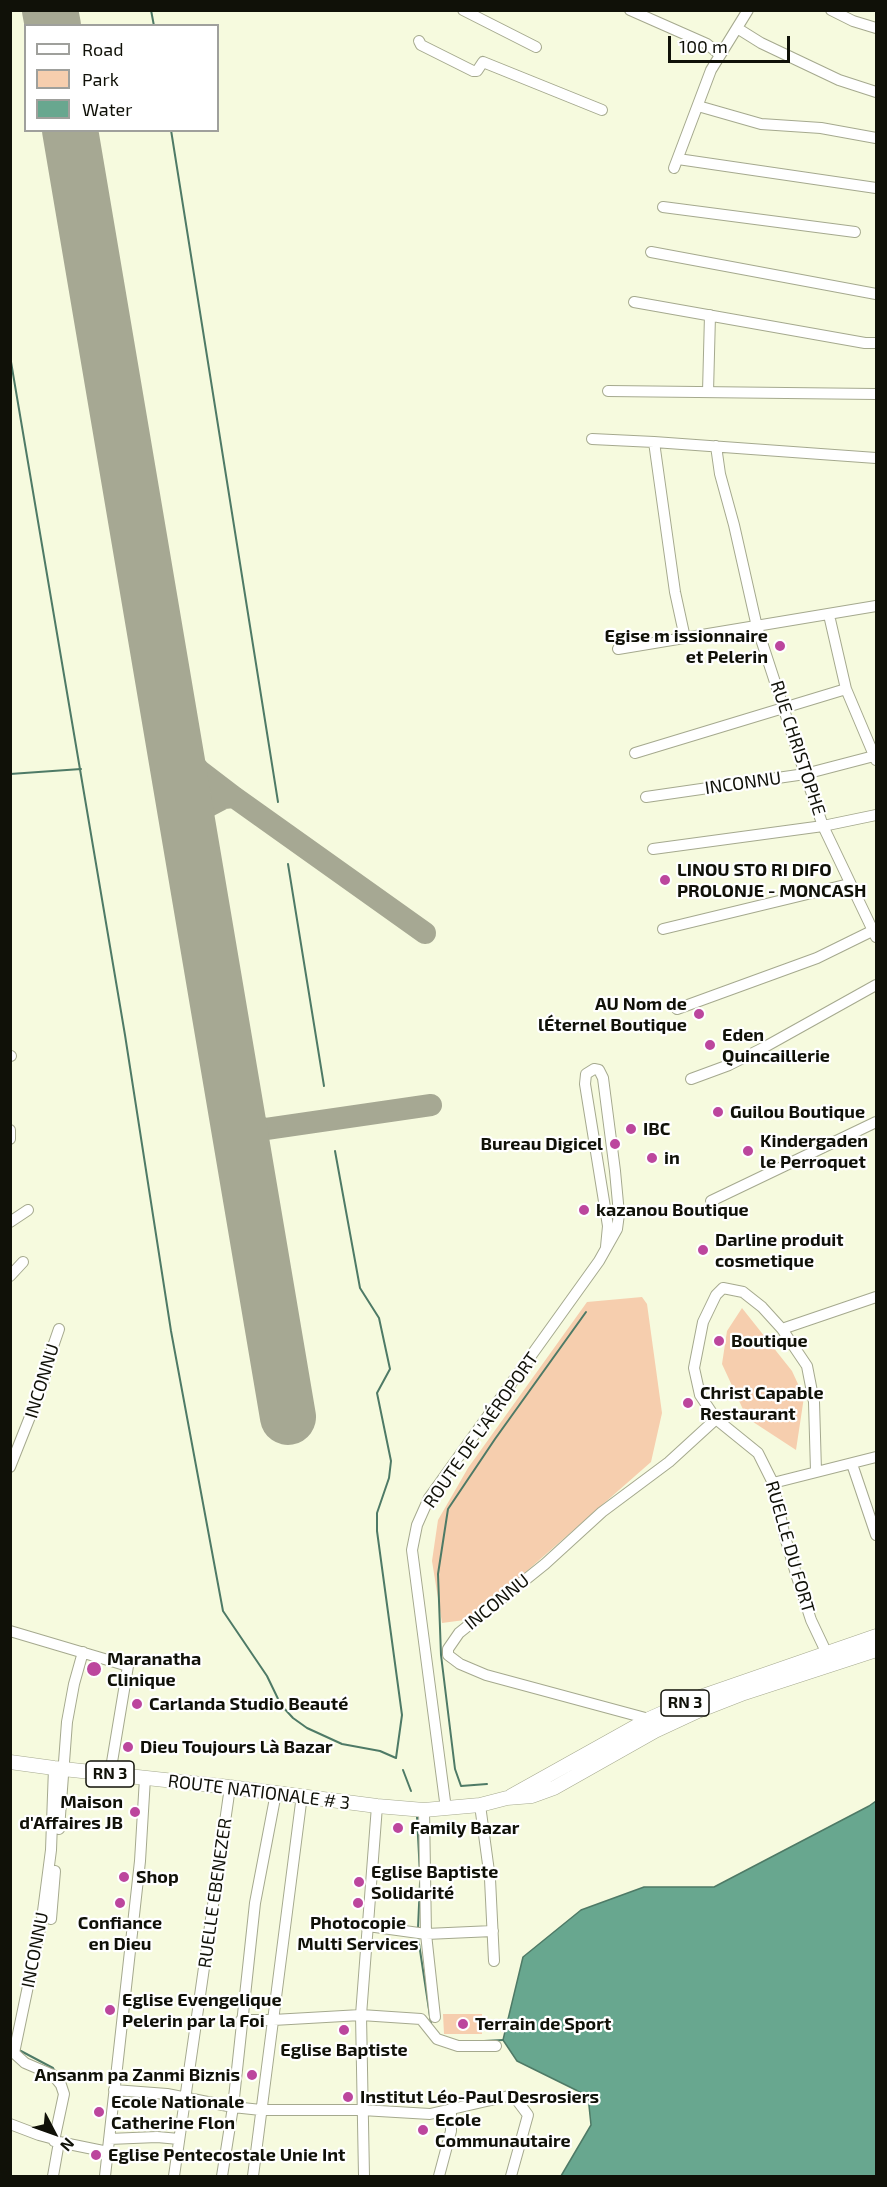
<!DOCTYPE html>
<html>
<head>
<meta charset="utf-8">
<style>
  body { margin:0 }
  #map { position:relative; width:887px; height:2187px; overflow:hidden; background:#f6fade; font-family:"Exo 2",sans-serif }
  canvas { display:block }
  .frame { position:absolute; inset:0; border:12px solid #101108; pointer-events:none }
  .legend { position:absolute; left:24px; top:24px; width:195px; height:108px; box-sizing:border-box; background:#fff; border:2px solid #9fa09c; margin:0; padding:8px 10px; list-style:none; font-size:18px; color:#101108 }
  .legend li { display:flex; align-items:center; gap:12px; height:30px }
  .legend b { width:30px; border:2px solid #9fa09c }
  .north { position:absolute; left:24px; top:2103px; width:60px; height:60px; -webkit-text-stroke:4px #fff; paint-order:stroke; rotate:131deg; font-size:16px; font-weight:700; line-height:24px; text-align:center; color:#101108 }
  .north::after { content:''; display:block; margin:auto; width:21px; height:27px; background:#101108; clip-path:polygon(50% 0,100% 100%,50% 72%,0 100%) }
  .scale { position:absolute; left:668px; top:36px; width:122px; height:27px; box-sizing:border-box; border:3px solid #101108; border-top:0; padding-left:8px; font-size:18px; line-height:21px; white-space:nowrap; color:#101108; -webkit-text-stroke:4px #fff; paint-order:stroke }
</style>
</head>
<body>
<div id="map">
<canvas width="887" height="2187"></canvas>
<div class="frame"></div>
<ul class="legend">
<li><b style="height:8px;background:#fff"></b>Road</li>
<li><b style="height:16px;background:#f6ceae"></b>Park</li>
<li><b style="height:16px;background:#68a78f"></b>Water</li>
</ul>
<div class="north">N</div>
<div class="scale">100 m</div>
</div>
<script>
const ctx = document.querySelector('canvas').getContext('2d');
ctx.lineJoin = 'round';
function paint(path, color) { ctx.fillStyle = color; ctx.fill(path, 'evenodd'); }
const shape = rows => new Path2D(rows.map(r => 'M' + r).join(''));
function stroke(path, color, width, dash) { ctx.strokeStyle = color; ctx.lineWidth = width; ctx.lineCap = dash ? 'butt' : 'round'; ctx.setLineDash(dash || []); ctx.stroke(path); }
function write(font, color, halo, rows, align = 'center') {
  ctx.font = font + ' "Exo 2",sans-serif'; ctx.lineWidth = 4.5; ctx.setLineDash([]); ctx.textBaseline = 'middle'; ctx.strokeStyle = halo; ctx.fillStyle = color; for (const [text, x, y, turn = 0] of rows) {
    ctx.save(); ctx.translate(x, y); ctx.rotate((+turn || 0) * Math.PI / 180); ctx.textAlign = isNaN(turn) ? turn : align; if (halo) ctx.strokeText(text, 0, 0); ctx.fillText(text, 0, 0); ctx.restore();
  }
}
const green = shape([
  [642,1297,647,1304,662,1413,651,1462,472,1619,442,1623,432,1561,438,1520,468,1468,587,1302],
  [742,1308,792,1371,804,1397,796,1450,747,1418,722,1364,727,1331],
  [443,2014,482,2014,482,2034,444,2034]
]);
const water = shape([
  [876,1801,876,2176,561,2176,591,2125,588,2096,517,2061,503,2040,523,1957,581,1910,644,1887,714,1887,869,1806,876,1801]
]);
const stream = shape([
  [151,10,154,26],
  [171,130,278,802],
  [10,356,125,1035,171,1331,223,1611,267,1676,281,1705,293,1718,307,1728,342,1744,380,1751,396,1758,402,1715,377,1531,377,1513,389,1478,391,1461,377,1393,390,1369,379,1318,360,1288,335,1151],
  [10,774,81,769],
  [288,864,324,1086],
  [403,1770,411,1791],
  [487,1784,461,1786,455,1769,441,1655,438,1574,448,1509,495,1439,586,1312],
  [417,1817,420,1874],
  [418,1928,420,1883],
  [418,1937,431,2023],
  [484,2041,503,2040],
  [19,2050,53,2068,55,2072]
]);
const taxiway = shape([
  [174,742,200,771,234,797,425,933],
  [189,831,195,818,203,809,224,798,234,797],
  [235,1107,247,1124,266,1129],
  [244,1159,253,1137,266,1129,431,1105]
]);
const runway = shape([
  [50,10,53,26],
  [70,130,288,1417]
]);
const minor = shape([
  [463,10,536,47],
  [630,10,707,44,720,55],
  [831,10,853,21,876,28],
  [737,28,761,43,839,80,876,92],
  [419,41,421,45,473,71,477,71,483,62,602,110],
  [698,106,761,124,821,128,876,138],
  [678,159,876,188],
  [674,168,711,70,748,10],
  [663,207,855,232],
  [651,252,876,294],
  [634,302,865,343,876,343],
  [608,391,876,394],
  [708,392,710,315],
  [592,439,654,442,876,458],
  [654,442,675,592,685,638],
  [716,446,720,474,734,525,757,627,805,774,823,826,876,937],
  [829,615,846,689,876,760],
  [618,649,876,606],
  [635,753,846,689],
  [646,797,805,774,874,756],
  [653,849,823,826,876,815],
  [663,929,849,884],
  [677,1009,817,958,876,929],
  [10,1056,11,1056],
  [691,1079,729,1065,763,1048,876,985],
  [10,1130,10,1139],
  [711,1201,876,1122],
  [10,1222,28,1210],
  [10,1276,23,1262],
  [782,1329,876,1297],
  [852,1464,876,1535],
  [10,1467,43,1384,49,1358,59,1329],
  [816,1471,814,1402,807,1366,782,1329,762,1307,743,1292,723,1288,716,1295,703,1322,694,1368,700,1395,716,1419,758,1453,773,1483,785,1537,797,1577,811,1620,829,1658],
  [773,1483,876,1457],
  [10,1631,128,1666,110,1774],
  [649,1719,486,1675,460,1664,448,1655,448,1649,459,1633,545,1564,602,1512,669,1462,716,1419],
  [54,1768,51,1850,42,1919,14,2053,25,2063,53,2075,61,2085,64,2094,54,2141,108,2152],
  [480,1805,490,1879,494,1961],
  [446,1809,412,1550,417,1525,429,1498,599,1261,617,1229,619,1214,615,1171,603,1078,599,1070,594,1069,586,1074,585,1084,608,1226,606,1247],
  [424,1810,426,1934,435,2017],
  [59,1829,67,1722,74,1684,83,1652],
  [51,1919,55,1871],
  [368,1926,426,1934,493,1931],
  [241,2020,273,2020,361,2015,421,2019,437,2039,458,2046,496,2046],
  [114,2090,167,2094,233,2107,261,2110,362,2110,430,2114,513,2095,528,2115,511,2176],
  [10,2124,39,2135,54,2139],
  [109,2139,157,2137,179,2139],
  [53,2176,59,2142],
  [105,2176,140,1861,145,1778],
  [174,2176,230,1787],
  [222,2176,233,2107,255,1903,276,1793],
  [253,2176,302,1795],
  [364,2176,361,2015,377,1806],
  [439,2176,451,2131,451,2109]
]);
const major = shape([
  [10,1762,54,1768,230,1787,377,1806,424,1810,480,1805,507,1798,532,1796,554,1788,655,1731,698,1711,744,1693,876,1650],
  [511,1796,649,1719,694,1699,876,1636]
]);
const markers = [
  [780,646,6,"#bc469d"],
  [665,880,6,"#bc469d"],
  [699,1014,6,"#bc469d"],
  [710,1045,6,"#bc469d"],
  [718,1112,6,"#bc469d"],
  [631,1129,6,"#bc469d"],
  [615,1144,6,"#bc469d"],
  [748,1151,6,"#bc469d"],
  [652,1158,6,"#bc469d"],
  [584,1210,6,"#bc469d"],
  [703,1250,6,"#bc469d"],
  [719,1341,6,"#bc469d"],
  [688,1403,6,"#bc469d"],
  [94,1669,8,"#bc469d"],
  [137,1704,6,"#bc469d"],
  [128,1747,6,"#bc469d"],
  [135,1812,6,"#bc469d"],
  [398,1828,6,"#bc469d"],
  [124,1877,6,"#bc469d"],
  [359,1882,6,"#bc469d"],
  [120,1903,6,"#bc469d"],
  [358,1903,6,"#bc469d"],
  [110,2010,6,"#bc469d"],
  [463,2024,6,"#bc469d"],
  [344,2030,6,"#bc469d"],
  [252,2075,6,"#bc469d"],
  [348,2097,6,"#bc469d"],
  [99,2112,6,"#bc469d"],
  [423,2130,6,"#bc469d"],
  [96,2155,6,"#bc469d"]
];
const shields = [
  [685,1703,48],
  [110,1774,48]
];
const shieldNames = [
  ["RN 3",685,1703],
  ["RN 3",110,1774]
];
const poiNames = [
  ["Egise m issionnaire",768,636,"right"],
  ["et Pelerin",768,657,"right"],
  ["LINOU STO RI DIFO",677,870],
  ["PROLONJE - MONCASH",677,891],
  ["AU Nom de",687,1004,"right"],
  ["lÉternel Boutique",687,1025,"right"],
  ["Eden",722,1035],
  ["Quincaillerie",722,1056],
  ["Guilou Boutique",730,1112],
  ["IBC",643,1129],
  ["Kindergaden",760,1141],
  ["le Perroquet",760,1162],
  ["Bureau Digicel",603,1144,"right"],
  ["in",664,1158],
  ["kazanou Boutique",596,1210],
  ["Darline produit",715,1240],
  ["cosmetique",715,1261],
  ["Boutique",731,1341],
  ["Christ Capable",700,1393],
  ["Restaurant",700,1414],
  ["Maranatha",107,1659],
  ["Clinique",107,1680],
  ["Carlanda Studio Beauté",149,1704],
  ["Dieu Toujours Là Bazar",140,1747],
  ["Maison",123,1802,"right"],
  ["d'Affaires JB",123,1823,"right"],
  ["Family Bazar",410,1828],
  ["Eglise Baptiste",371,1872],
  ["Solidarité",371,1893],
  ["Shop",136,1877],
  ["Confiance",120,1923,"center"],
  ["en Dieu",120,1944,"center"],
  ["Photocopie",358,1923,"center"],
  ["Multi Services",358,1944,"center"],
  ["Eglise Evengelique",122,2000],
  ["Pelerin par la Foi",122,2021],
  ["Terrain de Sport",475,2024],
  ["Eglise Baptiste",344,2050,"center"],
  ["Ansanm pa Zanmi Biznis",240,2075,"right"],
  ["Institut Léo-Paul Desrosiers",360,2097],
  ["Ecole Nationale",111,2102],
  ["Catherine Flon",111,2123],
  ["Ecole",435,2120],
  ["Communautaire",435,2141],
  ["Eglise Pentecostale Unie Int",108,2155]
];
const streetNames = [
  ["RUE CHRISTOPHE",798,748,72],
  ["INCONNU",743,783,-8],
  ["INCONNU",42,1381,-73],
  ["ROUTE DE L'AÉROPORT",481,1430,-55],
  ["RUELLE DU FORT",790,1547,74],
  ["INCONNU",497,1602,-39],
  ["ROUTE NATIONALE # 3",259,1792,7],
  ["RUELLE EBENEZER",215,1893,-82],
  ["INCONNU",35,1950,-79]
];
paint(green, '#f6ceae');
paint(water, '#68a78f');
stroke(water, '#4e7a66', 1.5);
stroke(stream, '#4e7a66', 2);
stroke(taxiway, '#a6a893', 22);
stroke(runway, '#a6a893', 56);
stroke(minor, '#a5a98e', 12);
stroke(major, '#a5a98e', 15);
stroke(minor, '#fff', 10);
stroke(major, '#fff', 14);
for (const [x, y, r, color] of markers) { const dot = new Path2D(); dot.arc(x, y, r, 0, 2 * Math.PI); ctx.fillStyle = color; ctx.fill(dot); stroke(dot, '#fff', 2); }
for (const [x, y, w] of shields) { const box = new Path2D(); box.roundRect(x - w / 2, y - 13, w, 26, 4.5); ctx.fillStyle = '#fff'; ctx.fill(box); stroke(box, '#101108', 1.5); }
write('bold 16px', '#101108', null, shieldNames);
write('bold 18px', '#101108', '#fff', poiNames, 'left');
write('18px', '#101108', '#fff', streetNames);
</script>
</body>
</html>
